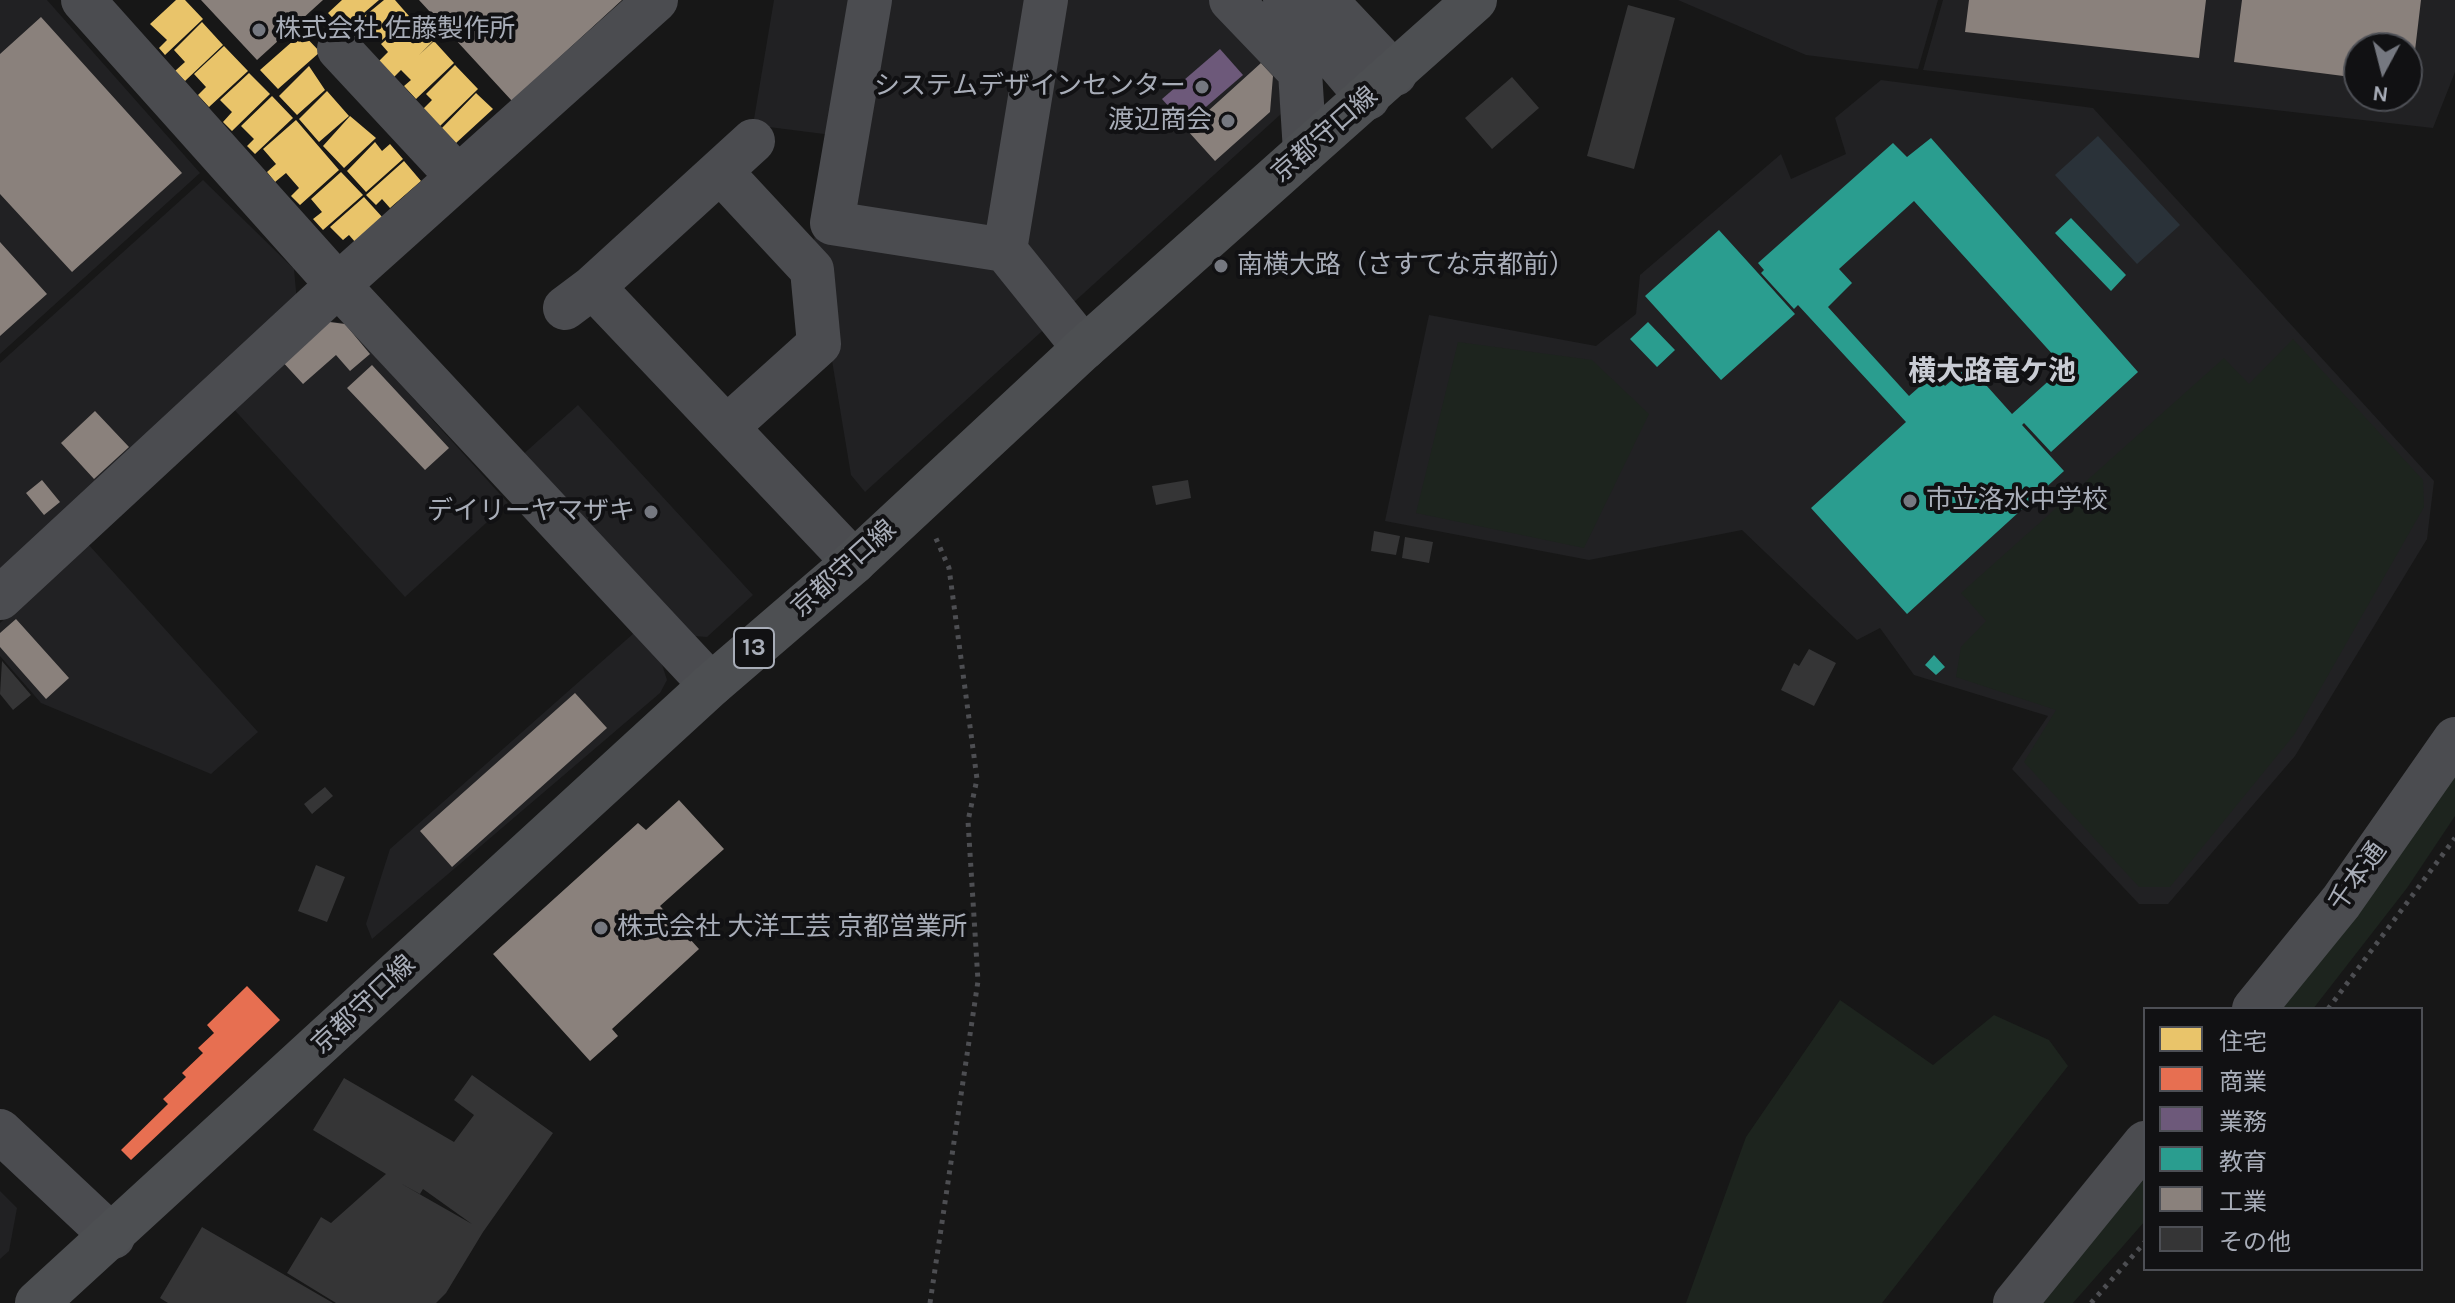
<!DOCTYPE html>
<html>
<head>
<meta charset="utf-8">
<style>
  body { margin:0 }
  #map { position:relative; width:2455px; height:1303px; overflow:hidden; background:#171717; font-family:Karla,"Noto Sans JP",sans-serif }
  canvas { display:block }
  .legend { position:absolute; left:2143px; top:1007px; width:280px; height:264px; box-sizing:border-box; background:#111113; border:2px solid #4d4f55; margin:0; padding:10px 14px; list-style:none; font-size:24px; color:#a8adb8 }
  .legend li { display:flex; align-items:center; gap:16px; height:40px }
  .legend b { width:40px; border:2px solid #4d4f55 }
  .north { position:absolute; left:2343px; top:32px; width:80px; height:80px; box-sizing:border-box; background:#111113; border:2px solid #4d4f55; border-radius:50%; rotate:187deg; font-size:22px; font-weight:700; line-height:32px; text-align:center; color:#a8adb8 }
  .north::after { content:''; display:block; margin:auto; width:28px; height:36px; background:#757880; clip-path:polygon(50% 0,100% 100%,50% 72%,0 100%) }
</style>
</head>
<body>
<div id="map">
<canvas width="2455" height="1303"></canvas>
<ul class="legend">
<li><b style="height:22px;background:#e9c46a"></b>住宅</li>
<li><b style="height:22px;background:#e76f51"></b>商業</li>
<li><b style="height:22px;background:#6d597a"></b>業務</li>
<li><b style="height:22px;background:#2a9d8f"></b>教育</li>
<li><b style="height:22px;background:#8a817c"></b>工業</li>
<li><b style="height:22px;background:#353536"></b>その他</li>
</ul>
<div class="north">N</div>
</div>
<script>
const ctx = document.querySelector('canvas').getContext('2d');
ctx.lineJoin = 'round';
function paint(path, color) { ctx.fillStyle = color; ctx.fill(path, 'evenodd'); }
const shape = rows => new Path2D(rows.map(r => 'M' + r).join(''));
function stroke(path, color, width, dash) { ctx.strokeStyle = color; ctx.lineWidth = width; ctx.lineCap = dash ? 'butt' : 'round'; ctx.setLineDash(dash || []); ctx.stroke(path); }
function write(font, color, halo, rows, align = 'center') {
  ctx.font = font + ' Karla,"Noto Sans JP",sans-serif'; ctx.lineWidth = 8; ctx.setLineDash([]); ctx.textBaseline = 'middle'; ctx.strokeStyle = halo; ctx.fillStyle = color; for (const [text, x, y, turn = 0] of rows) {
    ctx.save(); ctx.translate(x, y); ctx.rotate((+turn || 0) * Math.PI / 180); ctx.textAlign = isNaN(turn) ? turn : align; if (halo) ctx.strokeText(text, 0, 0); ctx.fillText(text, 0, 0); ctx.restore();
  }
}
const built = shape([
  [0,0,47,0,200,173,0,354],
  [774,0,1246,0,1278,70,1281,114,865,492,851,475,813,246,832,135,753,125],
  [1678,0,1938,0,1918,69,1806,55],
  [1943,0,2455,0,2455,72,2433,128,1923,70],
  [2359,48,2407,48,2407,96,2359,96],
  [1881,80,2093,108,2434,481,2427,539,2295,756,2168,904,2139,904,2012,769,2048,716,1914,675,1880,628,1857,640,1742,530,1589,560,1385,521,1429,315,1596,346,1636,314,1640,275,1781,154,1791,179,1846,154,1835,118],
  [203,180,294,269,297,302,0,569,0,363],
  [319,320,345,323,508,503,405,597,230,405],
  [578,405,753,595,707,637,681,635,519,458],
  [88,544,258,732,211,774,41,703,0,656,0,623],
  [634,633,660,658,667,680,660,693,372,939,366,924,390,849],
  [0,1191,17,1208,9,1251,0,1259]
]);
const green = shape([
  [2293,339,2423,480,2424,507,2294,735,2170,887,2139,887,2024,762,2056,710,1956,677,1961,647,1986,621,1961,593,2224,358,2249,384],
  [1458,342,1592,360,1649,414,1584,548,1416,513],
  [2455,770,2455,816,2407,888,2313,1009,2278,1009],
  [1840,1000,1933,1065,1994,1015,2049,1040,2068,1066,1882,1303,1686,1303,1746,1137],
  [2145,1178,2145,1221,2073,1303,2036,1303]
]);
const water = shape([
  [2098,136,2180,225,2137,264,2055,175]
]);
const homes = shape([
  [176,0,185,0,203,19,165,55,159,48,167,40,150,24],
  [342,0,379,0,344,30,328,13],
  [384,0,395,0,409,16,382,40,368,26,363,31,356,23],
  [412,17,434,40,419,55,434,41,454,63,416,99,404,86,411,80,401,70,393,78,378,62,388,52,381,44],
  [202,22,223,45,185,81,175,71,185,62,174,50],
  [302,33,320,52,278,89,260,70],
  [224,46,248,71,209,107,198,95,206,87,194,74],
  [455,65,478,89,440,126,423,109,432,100,426,94],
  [309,66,325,90,297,115,279,96],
  [249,73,270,94,232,131,223,122,232,112,220,100],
  [327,91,349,116,319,142,299,119],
  [476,93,493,109,456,143,441,129],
  [272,96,293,118,255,154,247,146,254,139,241,126],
  [350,116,376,138,344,168,323,146],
  [296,120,339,170,300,205,291,196,299,188,286,173,275,182,267,172,276,164,263,149],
  [375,142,382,151,390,144,403,159,366,192,347,171],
  [404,161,421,181,390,208,382,199,376,205,366,195],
  [341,172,363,195,323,230,313,219,322,212,311,199],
  [364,197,383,218,356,243,349,235,343,240,330,227]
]);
const shops = shape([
  [247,986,280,1020,131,1160,121,1150,168,1104,163,1099,186,1077,182,1073,203,1053,198,1048,214,1033,207,1025]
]);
const offices = shape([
  [1220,49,1243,75,1185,125,1162,99]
]);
const schools = shape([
  [1931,138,2138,372,2051,452,2024,423,2022,425,2064,471,1907,614,1811,508,1906,422,1798,305,1794,309,1761,273,1764,270,1758,263,1893,143,1907,157],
  [1914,201,2064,367,2012,414,1969,366,1945,386,1934,374,1909,396,1828,307,1852,283,1839,269],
  [2071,218,2126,275,2111,291,2055,233],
  [1719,230,1795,314,1721,380,1645,296],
  [1648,322,1675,350,1657,367,1630,339],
  [1934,655,1945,667,1936,675,1925,665]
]);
const industry = shape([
  [201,0,323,0,257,60],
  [419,0,622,0,512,101],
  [1969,0,2206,0,2199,58,1965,32],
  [2242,0,2421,0,2411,84,2407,83,2407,48,2359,48,2359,78,2234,62],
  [41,17,182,173,72,272,0,194,0,54],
  [1261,63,1273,76,1270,112,1215,161,1187,130],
  [0,242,47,294,0,336],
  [322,321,345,324,370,354,350,371,336,355,303,384,280,359],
  [372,365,449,448,425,470,347,388],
  [95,411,129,447,94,479,61,443],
  [42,480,60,502,44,515,26,493],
  [16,619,69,678,46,699,0,647,0,633],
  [575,693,607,728,452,867,420,831],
  [679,800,724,849,660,906,699,949,612,1029,618,1036,590,1061,493,954,638,823,646,830]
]);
const building = shape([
  [1628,5,1675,18,1634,169,1587,156],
  [1512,77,1539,108,1492,149,1465,118],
  [1188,480,1191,498,1156,505,1152,486],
  [1374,531,1400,536,1396,555,1371,551],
  [1405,537,1433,542,1429,563,1402,558],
  [1809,649,1836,663,1814,706,1781,690,1794,663,1799,666],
  [2,661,31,695,13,710,0,694],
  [325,787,333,796,312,814,304,804],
  [316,865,345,877,327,922,298,911],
  [472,1075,553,1133,483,1232,446,1293,436,1303,336,1303,287,1273,321,1217,331,1223,386,1174,313,1130,344,1078,454,1142,474,1115,454,1100],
  [400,1183,420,1194,423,1189,472,1224],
  [202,1227,333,1303,168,1303,160,1298]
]);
const path = shape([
  [2328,1009,2455,838],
  [930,1303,978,981,968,821,977,779,949,568,934,534],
  [2091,1303,2145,1242]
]);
const minor = shape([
  [83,0,338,285,711,685],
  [870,0,832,223,1005,250,1084,348],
  [1231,0,1300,72,1305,151],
  [1285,0,1368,98],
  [1325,0,1395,74],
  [339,49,458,177],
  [720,171,812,270,819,344,727,427],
  [1005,250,1046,0],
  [593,287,854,562],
  [565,308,593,287,753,141],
  [0,598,338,285,656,0],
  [2254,1009,2341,902,2455,739],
  [0,1131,113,1237],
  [2015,1303,2145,1143]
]);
const major = shape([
  [37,1303,711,685,854,562,1084,348,1475,0]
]);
const markers = [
  [259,30,8,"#757880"],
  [1202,87,8,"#757880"],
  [1228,121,8,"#757880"],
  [1221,266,8,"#757880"],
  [1910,501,8,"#757880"],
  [651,512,8,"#757880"],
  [601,928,8,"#757880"]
];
const shields = [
  [754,648,40]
];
const shieldNames = [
  ["13",754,648]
];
const poiNames = [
  ["株式会社 佐藤製作所",275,30],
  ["システムデザインセンター",1186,87,"right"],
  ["渡辺商会",1212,121,"right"],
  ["南横大路（さすてな京都前）",1237,266],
  ["市立洛水中学校",1926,501],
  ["デイリーヤマザキ",635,512,"right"],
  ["株式会社 大洋工芸 京都営業所",617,928]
];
const streetNames = [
  ["京都守口線",1325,135,-41],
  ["京都守口線",844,569,-42],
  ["千本通",2358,877,-54],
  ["京都守口線",364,1005,-43]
];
const neighbourhoodNames = [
  ["横大路竜ケ池",1992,372]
];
paint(built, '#212123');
paint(green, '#1d241e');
paint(water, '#2a3239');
paint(homes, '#e9c46a');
paint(shops, '#e76f51');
paint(offices, '#6d597a');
paint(schools, '#2a9d8f');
paint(industry, '#8a817c');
paint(building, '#353536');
stroke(path, '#4d4e52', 5, [4, 6]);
stroke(minor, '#4b4c50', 44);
stroke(major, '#4d4f52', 44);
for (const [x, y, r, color] of markers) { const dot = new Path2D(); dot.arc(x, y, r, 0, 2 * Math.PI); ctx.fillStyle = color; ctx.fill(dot); stroke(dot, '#111113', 3); }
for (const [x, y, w] of shields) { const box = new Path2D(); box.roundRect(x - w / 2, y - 20, w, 40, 6); ctx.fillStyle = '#111113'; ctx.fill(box); stroke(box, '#a8adb8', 2); }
write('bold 24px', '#a8adb8', null, shieldNames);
write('26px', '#a8adb8', '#111113', poiNames, 'left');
write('26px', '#a8adb8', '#111113', streetNames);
write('bold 28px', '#c9ccd4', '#111113', neighbourhoodNames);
</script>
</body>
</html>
